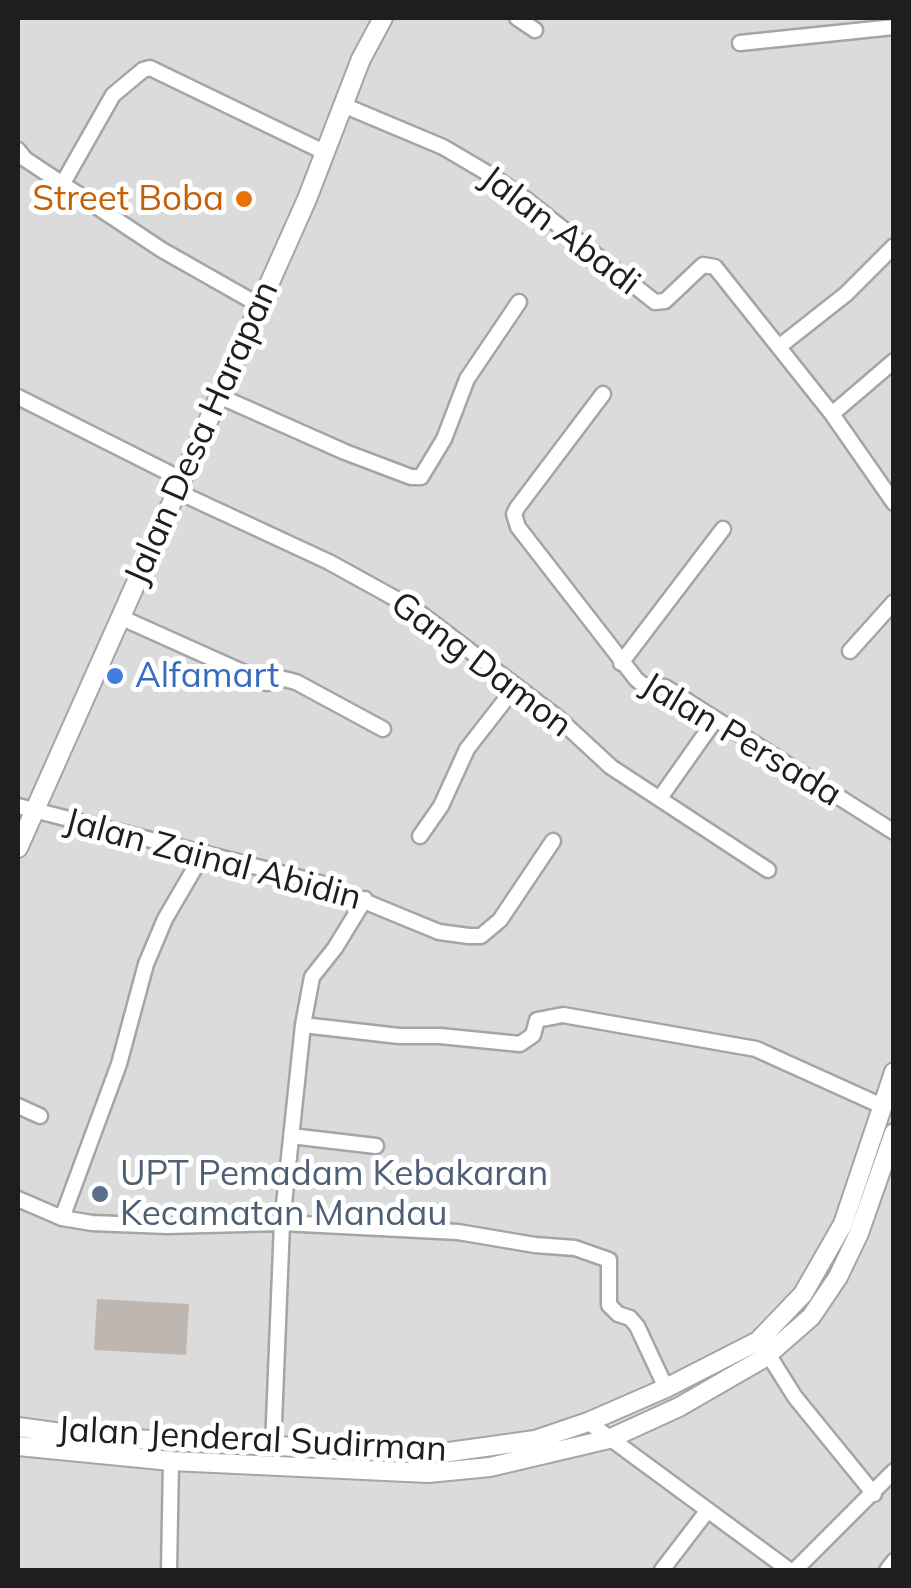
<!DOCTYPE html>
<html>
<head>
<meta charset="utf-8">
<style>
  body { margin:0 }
  #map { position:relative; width:911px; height:1588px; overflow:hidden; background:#eeebe4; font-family:Mulish,sans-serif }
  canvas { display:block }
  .frame { position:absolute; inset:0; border:20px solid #1e1e1e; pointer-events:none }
</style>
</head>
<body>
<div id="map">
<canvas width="911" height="1588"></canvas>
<div class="frame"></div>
</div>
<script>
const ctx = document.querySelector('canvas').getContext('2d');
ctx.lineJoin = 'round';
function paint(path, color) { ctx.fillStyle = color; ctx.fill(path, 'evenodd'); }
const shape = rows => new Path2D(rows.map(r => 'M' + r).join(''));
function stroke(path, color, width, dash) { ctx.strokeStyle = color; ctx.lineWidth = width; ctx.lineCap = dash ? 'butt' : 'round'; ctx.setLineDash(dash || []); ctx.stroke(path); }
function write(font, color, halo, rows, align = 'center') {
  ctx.font = font + ' Mulish,sans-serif'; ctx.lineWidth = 10; ctx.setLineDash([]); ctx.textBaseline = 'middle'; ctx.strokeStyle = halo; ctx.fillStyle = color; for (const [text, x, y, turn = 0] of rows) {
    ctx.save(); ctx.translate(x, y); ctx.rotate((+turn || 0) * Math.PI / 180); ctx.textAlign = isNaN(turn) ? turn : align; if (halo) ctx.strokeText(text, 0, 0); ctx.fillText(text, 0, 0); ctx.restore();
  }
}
const residential = shape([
  [18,18,893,18,893,1570,18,1570]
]);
const building = shape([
  [97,1299,189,1304,186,1355,94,1350]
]);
const minor = shape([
  [517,18,535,30],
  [740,43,894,27],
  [343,105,443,147,494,177,524,198,655,302,665,301,703,265,715,267,832,414,894,503],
  [18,150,25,159,162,250,259,305],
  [63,183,113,95,143,70,150,68,324,152],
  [780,346,846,294,894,246],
  [603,394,517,508,514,514,518,527,636,679,643,685,665,687,894,832],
  [219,396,345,452,411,477,421,477,444,439,467,379,519,302],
  [18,397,181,479],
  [832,414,894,361],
  [176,491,329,562,416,610,557,717,611,767,768,870],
  [120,617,267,683,284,679,296,682,383,729],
  [850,651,894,602],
  [621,663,723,529],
  [660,798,715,720],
  [18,806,320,883,439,932,469,936,481,936,500,920,553,841],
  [420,836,441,806,467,749,516,686],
  [303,1025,399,1036,440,1036,520,1044,533,1035,537,1020,563,1015,756,1049,882,1106],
  [18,1106,40,1116],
  [291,1136,376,1146],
  [18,1199,62,1218,92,1223,167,1226,282,1223,458,1232,535,1245,575,1248,609,1260,609,1305,618,1314,630,1318,637,1326,666,1388],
  [62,1218,119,1064,146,964,165,919,204,852],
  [768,1354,795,1397,874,1494],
  [588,1422,789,1570],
  [273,1447,282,1223,303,1025,312,977,335,948,365,899],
  [169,1570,171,1461],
  [662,1570,708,1510],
  [795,1570,894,1471],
  [887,1570,894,1561]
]);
const tertiary = shape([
  [18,848,307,199,361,59,383,18],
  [18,1427,91,1437,399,1452,449,1452,535,1440,588,1422,666,1388,758,1341,803,1294,843,1224,894,1072],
  [18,1446,171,1461,428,1473,490,1467,609,1439,679,1407,764,1358,811,1317,838,1277,859,1233,894,1133]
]);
const markers = [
  [244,199,10,"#e8710a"],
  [115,676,10,"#3f7fe0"],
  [100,1194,10,"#5c6f8a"]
];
const foodNames = [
  ["Street Boba",224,199]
];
const streetNames = [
  ["Jalan Abadi",560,231,37],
  ["Jalan Desa Harapan",202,433,-66],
  ["Gang Damon",481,665,37],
  ["Jalan Persada",741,740,31],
  ["Jalan Zainal Abidin",213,860,15],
  ["Jalan Jenderal Sudirman",252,1440,3]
];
const shopNames = [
  ["Alfamart",135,676]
];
const serviceNames = [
  ["UPT Pemadam Kebakaran",120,1174],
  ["Kecamatan Mandau",120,1214]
];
paint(residential, '#dcdbdb');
paint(building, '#beb7b1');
stroke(minor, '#a5a5a5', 19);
stroke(tertiary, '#a5a5a5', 22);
stroke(minor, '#fff', 14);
stroke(tertiary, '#fff', 18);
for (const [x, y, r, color] of markers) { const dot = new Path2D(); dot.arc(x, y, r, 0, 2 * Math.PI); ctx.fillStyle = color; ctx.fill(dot); stroke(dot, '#fff', 4); }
write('35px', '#c56008', '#fff', foodNames, 'right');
write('35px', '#1e1e1e', '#fff', streetNames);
write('35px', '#366cbe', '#fff', shopNames, 'left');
write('35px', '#4e5e75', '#fff', serviceNames, 'left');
</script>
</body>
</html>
